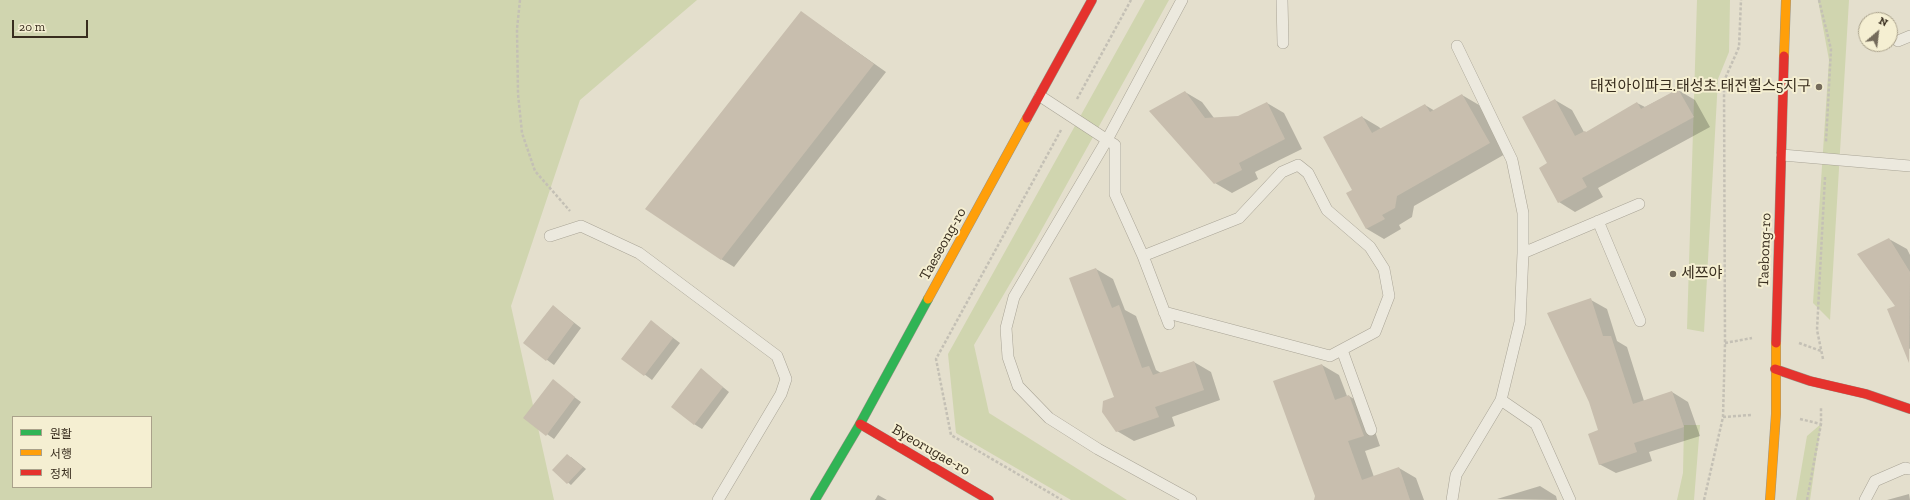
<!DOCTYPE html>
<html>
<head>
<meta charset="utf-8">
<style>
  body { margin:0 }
  #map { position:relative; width:1910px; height:500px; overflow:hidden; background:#e4dfcd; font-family:"Zilla Slab","Noto Sans KR",serif }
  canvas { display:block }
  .legend { position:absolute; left:12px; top:416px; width:140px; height:72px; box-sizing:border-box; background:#f5efd2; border:1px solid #a9a18a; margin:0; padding:5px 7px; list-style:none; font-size:12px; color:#382d1e }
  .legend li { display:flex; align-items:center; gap:8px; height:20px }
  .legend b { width:20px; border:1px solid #a9a18a }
  .north { position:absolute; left:1858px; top:12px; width:40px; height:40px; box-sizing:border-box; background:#f5efd2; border:1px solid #a9a18a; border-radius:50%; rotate:28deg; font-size:11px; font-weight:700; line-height:16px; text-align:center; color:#382d1e }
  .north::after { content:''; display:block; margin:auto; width:14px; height:18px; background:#746b5b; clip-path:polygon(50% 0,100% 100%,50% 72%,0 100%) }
  .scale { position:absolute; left:12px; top:20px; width:76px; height:18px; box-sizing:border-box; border:2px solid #382d1e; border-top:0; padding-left:5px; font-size:12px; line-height:14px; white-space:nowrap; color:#382d1e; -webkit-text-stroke:3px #f5efd2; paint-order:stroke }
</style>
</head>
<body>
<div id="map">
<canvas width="1910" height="500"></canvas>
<ul class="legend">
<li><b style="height:5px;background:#30b455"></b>원활</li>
<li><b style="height:5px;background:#ff9f0a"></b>서행</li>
<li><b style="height:5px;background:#e5322d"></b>정체</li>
</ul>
<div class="north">N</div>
<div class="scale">20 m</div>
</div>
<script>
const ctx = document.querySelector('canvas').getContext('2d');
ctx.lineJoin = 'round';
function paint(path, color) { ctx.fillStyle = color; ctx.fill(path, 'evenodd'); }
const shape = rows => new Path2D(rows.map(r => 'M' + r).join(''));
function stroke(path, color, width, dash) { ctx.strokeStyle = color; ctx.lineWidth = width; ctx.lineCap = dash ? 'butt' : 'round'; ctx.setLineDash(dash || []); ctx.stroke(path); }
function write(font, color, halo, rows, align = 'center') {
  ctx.font = font + ' "Zilla Slab","Noto Sans KR",serif'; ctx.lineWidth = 4; ctx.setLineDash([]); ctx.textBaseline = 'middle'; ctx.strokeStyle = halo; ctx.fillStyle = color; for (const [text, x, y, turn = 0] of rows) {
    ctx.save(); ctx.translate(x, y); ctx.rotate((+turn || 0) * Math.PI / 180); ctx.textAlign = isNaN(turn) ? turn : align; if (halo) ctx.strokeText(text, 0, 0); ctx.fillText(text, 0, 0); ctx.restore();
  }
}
const green = shape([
  [0,0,697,0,580,100,511,306,554,500,0,500],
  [13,417,151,417,151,487,13,487],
  [1145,0,1169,0,1037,238,974,345,989,413,1127,500,1071,500,956,433,948,354],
  [1697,0,1730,0,1729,52,1718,79,1704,332,1687,329],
  [1818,0,1849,0,1830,320,1813,303,1829,60],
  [1821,424,1810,500,1796,500,1807,436],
  [1684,425,1700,425,1694,500,1677,500,1683,473]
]);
const shadow = shape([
  [801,12,886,72,734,267,721,259],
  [1678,90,1695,100,1710,127,1598,188,1603,197,1575,212,1559,202,1549,164,1555,100,1572,110,1584,132,1587,133,1637,103,1645,107],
  [1185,92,1202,102,1214,118,1239,117,1267,103,1284,113,1302,149,1255,172,1258,179,1232,193,1215,183],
  [1462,95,1479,105,1507,153,1414,206,1412,217,1399,225,1401,229,1384,239,1367,229,1348,193,1354,190,1362,117,1379,127,1381,129,1425,105,1435,111],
  [1889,239,1907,249,1910,255,1910,349,1903,345],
  [1096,269,1113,279,1125,310,1136,316,1156,370,1161,373,1194,362,1211,372,1220,400,1172,417,1175,426,1134,441,1117,431,1115,398],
  [1591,300,1607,309,1617,341,1627,347,1644,401,1672,392,1688,402,1700,436,1649,452,1652,461,1616,473,1599,464,1600,431],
  [553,306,581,328,554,365,524,343],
  [651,321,680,343,652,380,623,358],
  [1322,365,1339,375,1347,396,1349,396,1366,406,1380,446,1365,451,1374,477,1399,468,1416,478,1424,500,1317,500],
  [701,369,729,392,702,429,694,424],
  [553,381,581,402,554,439,524,418],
  [571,457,586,469,571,485,553,470],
  [1540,486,1556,496,1557,500,1497,499],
  [1909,494,1910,500,1887,500],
  [878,495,887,500,875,500]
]);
const building = shape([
  [801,11,874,64,721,260,645,209],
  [1678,89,1694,117,1582,178,1587,187,1558,203,1539,168,1547,163,1522,117,1555,99,1575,136,1585,131,1586,132,1637,102,1641,109],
  [1185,91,1205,118,1238,116,1267,102,1285,139,1239,163,1242,170,1214,184,1149,111],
  [1462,94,1490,143,1397,196,1395,208,1382,215,1385,219,1366,229,1346,193,1352,190,1323,137,1362,116,1372,133,1425,104,1430,112],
  [1889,238,1910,272,1909,363,1887,309,1895,306,1857,254],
  [1096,268,1112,308,1119,305,1142,368,1149,366,1153,375,1194,361,1204,390,1155,407,1159,417,1116,432,1102,412,1103,401,1114,397,1069,278],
  [1591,298,1603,336,1611,336,1633,404,1672,391,1684,427,1634,443,1637,452,1599,465,1588,434,1598,430,1589,402,1547,313],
  [553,305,574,323,546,361,523,343],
  [651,320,673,338,644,376,621,359],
  [1322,364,1335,400,1349,395,1364,436,1348,441,1362,480,1399,467,1410,500,1314,500,1315,496,1273,381],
  [701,368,723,387,694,425,671,407],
  [553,379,575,397,546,436,523,418],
  [567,454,583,467,567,484,552,470]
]);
const path = shape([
  [520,0,517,29,518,94,522,133,535,171,570,211],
  [1819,0,1831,49,1826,142],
  [1077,99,1131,0],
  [1061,130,936,359,951,435,1062,500],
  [1725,343,1752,338],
  [1799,343,1821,351],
  [1823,359,1817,330,1825,177],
  [1723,417,1751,415],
  [1800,419,1821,424],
  [1704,500,1723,417,1725,343,1724,81,1739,47,1741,0],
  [1807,500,1821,424,1821,408]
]);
const lane = shape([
  [1182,0,1108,138,1014,297,1006,328,1008,357,1018,386,1049,418,1098,449,1191,500],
  [1282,0,1283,43],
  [1898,41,1910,36],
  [1040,96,1115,145,1115,194,1143,256,1169,324],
  [1782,155,1910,166],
  [1598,221,1640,321],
  [550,236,581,226,639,253,777,356,786,379,781,394,718,500],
  [1523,253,1639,204],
  [1143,256,1239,218,1282,172,1298,165,1308,173,1327,210,1370,247,1384,269,1389,296,1375,332,1330,356,1164,312],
  [1342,350,1371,430],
  [1501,400,1536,424,1570,500],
  [1452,500,1456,475,1501,400,1520,322,1523,253,1523,213,1512,160,1457,46],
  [1865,500,1875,481,1905,468,1910,469]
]);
const fast = shape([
  [815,500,860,424,928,299]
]);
const slow = shape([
  [1784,56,1786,0],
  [928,299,1027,118],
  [1770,500,1776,414,1776,343]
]);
const jam = shape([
  [1027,118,1092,0],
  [1776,343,1784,56],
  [1775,369,1810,381,1866,394,1910,409],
  [860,424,989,500]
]);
const markers = [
  [1819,87,4,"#746b5b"],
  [1673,274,4,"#746b5b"]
];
const poiNames = [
  ["태전아이파크.태성초.태전힐스5지구",1811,87],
  ["세쯔야",1681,274,"left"]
];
const streetNames = [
  ["Taeseong-ro",943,244,-61],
  ["Taebong-ro",1765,250,-88],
  ["Byeorugae-ro",931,450,30]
];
paint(green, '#d0d5af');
paint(shadow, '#0003');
paint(building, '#c8beae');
stroke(lane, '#a9a496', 12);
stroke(fast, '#999386', 10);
stroke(slow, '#999386', 10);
stroke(jam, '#999386', 10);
stroke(path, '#c4c0b5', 2.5, [3, 2]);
stroke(lane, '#ece9de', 11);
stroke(fast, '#30b455', 9);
stroke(slow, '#ff9f0a', 9);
stroke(jam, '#e5322d', 9);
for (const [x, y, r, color] of markers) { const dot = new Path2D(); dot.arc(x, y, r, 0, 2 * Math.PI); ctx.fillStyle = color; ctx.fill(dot); stroke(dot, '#f5efd2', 1.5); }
write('15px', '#382d1e', '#f5efd2', poiNames, 'right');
write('15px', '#382d1e', '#f5efd2', streetNames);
</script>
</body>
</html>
